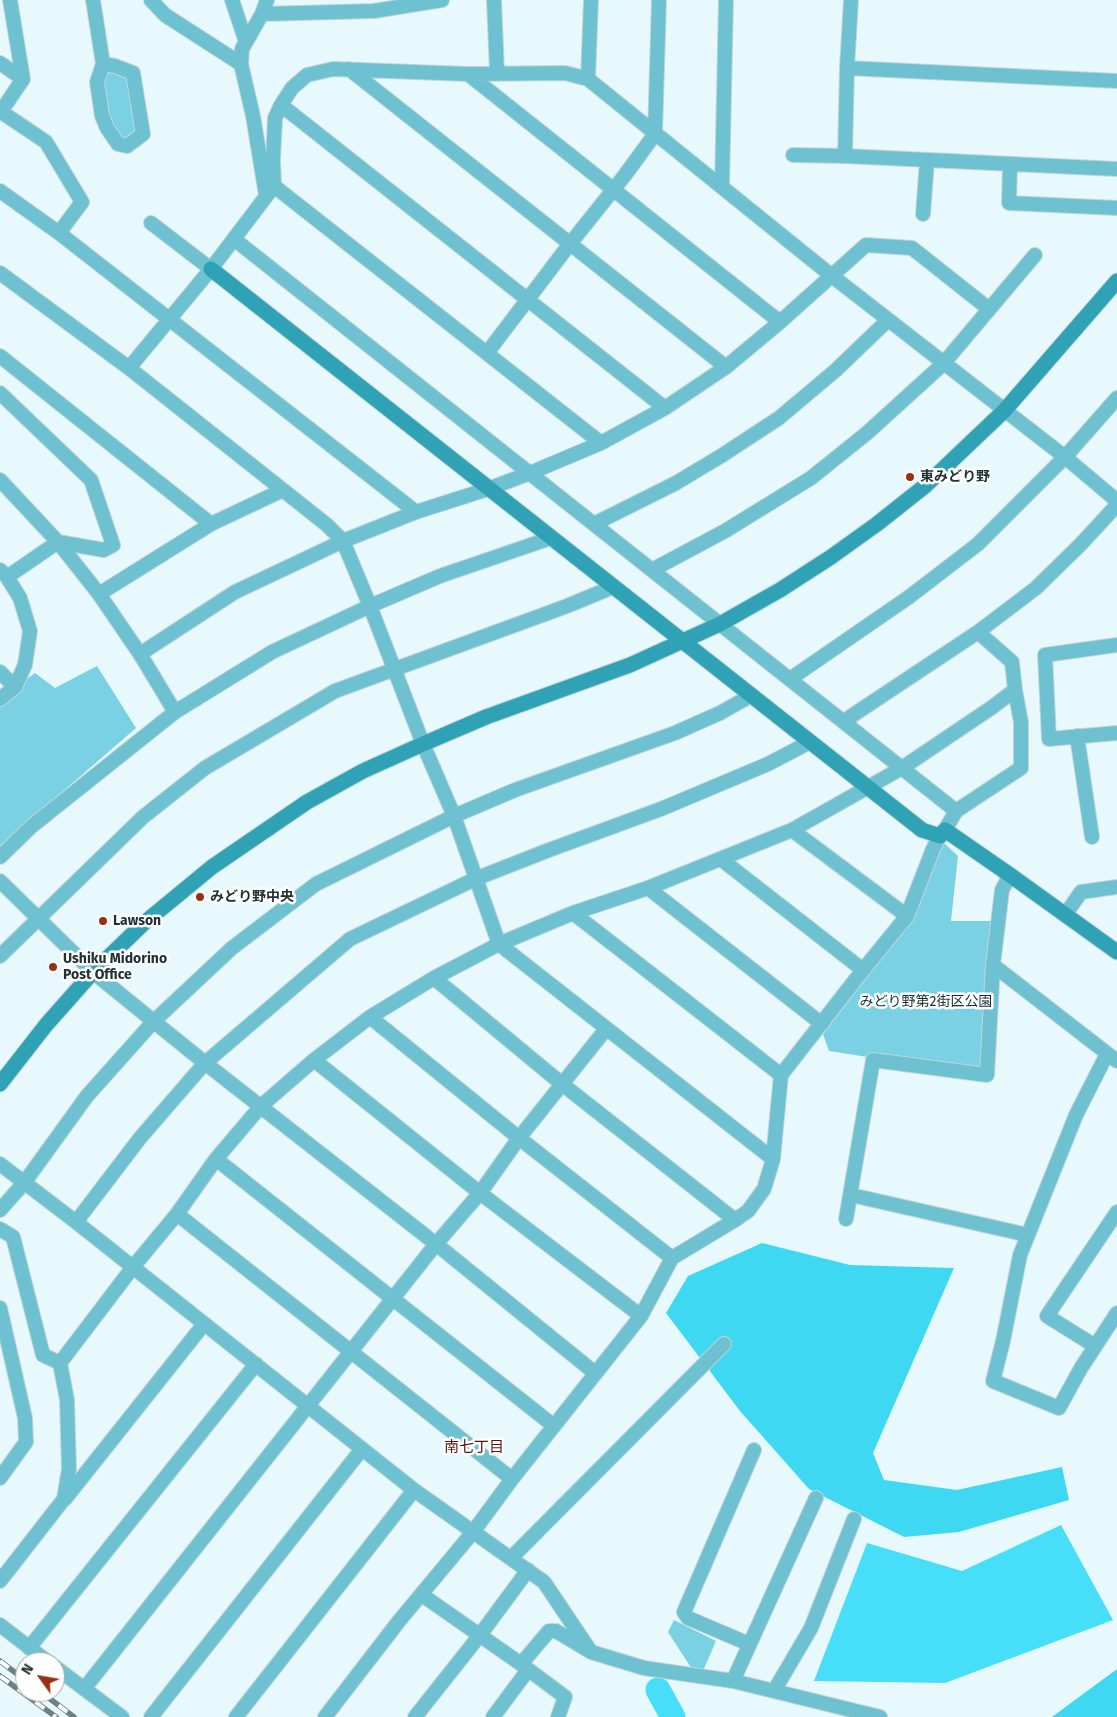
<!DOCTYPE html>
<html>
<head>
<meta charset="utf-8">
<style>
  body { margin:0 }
  #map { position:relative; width:1117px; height:1717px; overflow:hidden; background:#e7f9fc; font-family:"Fira Sans",sans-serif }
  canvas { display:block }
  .north { position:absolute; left:15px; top:1652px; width:50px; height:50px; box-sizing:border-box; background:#fff; border:1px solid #a6adae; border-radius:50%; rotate:302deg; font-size:14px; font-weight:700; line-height:20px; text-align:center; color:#203134 }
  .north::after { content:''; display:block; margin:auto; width:18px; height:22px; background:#983015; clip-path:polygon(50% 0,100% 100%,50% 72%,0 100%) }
</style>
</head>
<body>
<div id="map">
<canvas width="1117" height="1717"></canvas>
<div class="north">N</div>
</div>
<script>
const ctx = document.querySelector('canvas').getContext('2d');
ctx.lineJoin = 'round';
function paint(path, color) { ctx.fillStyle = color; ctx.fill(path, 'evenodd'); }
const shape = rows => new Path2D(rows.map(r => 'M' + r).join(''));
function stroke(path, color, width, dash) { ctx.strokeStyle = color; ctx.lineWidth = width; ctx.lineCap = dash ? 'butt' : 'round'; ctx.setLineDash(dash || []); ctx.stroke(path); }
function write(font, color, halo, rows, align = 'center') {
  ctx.font = font + ' "Fira Sans","Noto Sans JP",sans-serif'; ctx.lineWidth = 5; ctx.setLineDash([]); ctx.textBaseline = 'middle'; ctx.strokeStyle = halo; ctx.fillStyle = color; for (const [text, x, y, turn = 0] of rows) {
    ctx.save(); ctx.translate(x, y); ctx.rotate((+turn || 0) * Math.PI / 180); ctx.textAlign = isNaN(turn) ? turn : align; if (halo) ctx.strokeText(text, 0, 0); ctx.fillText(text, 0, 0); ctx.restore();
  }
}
const green = shape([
  [114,71,132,78,137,132,129,139,119,138,109,127,100,84,105,75],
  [97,666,136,728,0,846,0,698,35,673,55,688],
  [943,842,958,856,951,921,991,921,995,927,983,1075,829,1051,823,1034,890,946],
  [674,1620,716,1641,703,1671,692,1669,668,1632]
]);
const forest = shape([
  [762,1243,850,1265,954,1268,873,1453,884,1480,957,1490,1062,1467,1069,1500,959,1532,904,1537,809,1489,740,1411,666,1313,688,1276],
  [1117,1669,1117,1717,1052,1717]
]);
const water = shape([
  [1061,1525,1113,1620,945,1683,814,1681,867,1543,962,1571]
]);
const river = shape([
  [658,1690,673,1717]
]);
const street = shape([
  [93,0,103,64,97,82,102,116,107,128,118,144,127,146,143,134,133,73,115,66,103,64],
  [151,0,165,15,241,64],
  [232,0,246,42],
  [494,0,497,72],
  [851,0,847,68,845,156,1117,169],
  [262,14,374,11,442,0],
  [0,63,23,79],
  [847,68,1117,81],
  [349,69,726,367],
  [468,74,780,322],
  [588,79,591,0],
  [281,105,665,408],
  [0,111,46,142,82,202,59,233],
  [0,113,23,79,10,0],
  [793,155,845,156],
  [1010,164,1009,203,1117,208],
  [274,186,601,443],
  [722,186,726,0],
  [0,191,59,233,416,512],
  [266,195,253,116,241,64,242,49,262,14,267,0],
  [923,214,927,161],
  [151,223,211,269],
  [234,239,956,811],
  [0,273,129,368,327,525,343,541,370,606,423,744,454,816,499,944,773,1159],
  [487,353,569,245,625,175,655,134,659,0],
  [0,356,211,524],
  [129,368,211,269,274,186,273,160,275,118,281,105,292,88,307,75,333,69,468,74,565,73,588,79,832,276,1065,457,1117,501],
  [0,393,91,480,113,545,104,550,58,542,7,577,0,570],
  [0,480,58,542,99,594,140,654,175,712,32,826,0,857],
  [594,524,676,483,721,456,779,418,836,370,888,320],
  [652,570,725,531,811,478,867,433,943,364,1035,255],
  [7,577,20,598,30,631,25,665,15,687],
  [99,594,211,524,283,490],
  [1117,645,1045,655,1049,739,1117,733],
  [140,654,235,592,343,541,416,512,488,489,530,473,601,443,665,408,726,367,780,322,866,245,912,248,989,309],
  [0,672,15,687,0,699],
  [790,679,909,597,978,544,1065,457,1117,398],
  [175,712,272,652,370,606,440,576,551,538],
  [844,721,978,632],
  [1077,736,1092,837],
  [792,830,907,916],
  [945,830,956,811,1021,768,1021,722,1015,690,1012,662,978,632,1036,588,1081,544,1117,505],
  [722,860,863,970],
  [0,881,93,972,205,1063,436,1244,595,1373],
  [648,888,822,1024],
  [573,913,781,1075],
  [1065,915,1081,892,1117,887],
  [0,956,143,817,205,768,335,691,567,606,613,587],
  [993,965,1117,1061],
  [434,978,562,1084,735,1220],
  [370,1017,519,1138,672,1258],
  [1107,1054,1076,1115,1020,1255,1003,1341,993,1381,1059,1408,1081,1368,1117,1313],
  [314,1060,480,1193,641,1316],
  [216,1159,554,1426],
  [0,1164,76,1222,414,1490,544,1582,591,1652],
  [851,1195,1028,1235],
  [0,1210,24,1183,87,1096,154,1021,232,948,316,884,454,816,515,790,675,733,720,713,752,695],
  [177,1214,512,1479],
  [846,1219,873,1060,987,1075,993,965,1002,890,1010,875],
  [76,1222,140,1138,205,1063,350,939,475,879,549,850,661,809,768,764,810,742],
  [0,1229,13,1237,43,1355,60,1363,67,1400,69,1469,64,1499,0,1581],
  [0,1308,25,1418,26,1442,0,1478],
  [1095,1346,1047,1316,1117,1212],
  [60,1363,133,1267,177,1214,216,1159,261,1106,314,1060,370,1017,434,978,499,944,573,913,648,888,792,830,902,768,991,708,1015,690],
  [65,1499,204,1324],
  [511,1558,724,1344],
  [422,1595,521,1664,565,1697,558,1717],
  [0,1625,48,1662],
  [749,1644,688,1618,684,1612,754,1450],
  [29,1648,256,1364],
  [521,1664,549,1631,556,1631,591,1652,644,1668,733,1681,880,1717],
  [55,1667,122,1717],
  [733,1681,816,1498],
  [84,1689,436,1244,480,1193,519,1138,606,1029],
  [774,1691,811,1628,854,1519],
  [151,1717,362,1449],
  [236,1717,414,1490],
  [325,1717,399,1621,473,1532,512,1479,641,1316,672,1258,735,1220,748,1211,764,1189,773,1159,781,1075,863,970,907,916,933,849,940,836],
  [415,1717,480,1635,528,1570],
  [493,1717,528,1670]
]);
const secondary = shape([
  [211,269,922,830,940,836,945,830,1010,875,1117,952],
  [0,1084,46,1025,93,972,144,923,212,867,307,802,363,771,423,744,486,717,630,665,720,624,780,590,831,557,877,524,925,486,1004,411,1117,281]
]);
const rail = shape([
  [0,1661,25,1680],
  [0,1676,56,1717],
  [41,1692,74,1717]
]);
const markers = [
  [910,477,5,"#983015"],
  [200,897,5,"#983015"],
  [103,921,5,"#983015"],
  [53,967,5,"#983015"]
];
const poiNames = [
  ["東みどり野",920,477],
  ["みどり野中央",210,897],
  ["Lawson",113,921],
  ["Ushiku Midorino",63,959],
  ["Post Office",63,975]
];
const parkNames = [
  ["みどり野第2街区公園",926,1002]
];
const neighbourhoodNames = [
  ["南七丁目",474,1448]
];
paint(green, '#79d1e3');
paint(forest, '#3ed8f2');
paint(water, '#46def8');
stroke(river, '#46def8', 25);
stroke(street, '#c3d5d8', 16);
stroke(secondary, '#c3d5d8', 17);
stroke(street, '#6dc1d1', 14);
stroke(secondary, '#2fa2b6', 15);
stroke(rail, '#6e8083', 5.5);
stroke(rail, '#fff', 4, [11]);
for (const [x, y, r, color] of markers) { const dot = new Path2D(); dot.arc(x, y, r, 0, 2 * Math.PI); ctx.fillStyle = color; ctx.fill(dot); stroke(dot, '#fff', 2); }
write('bold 14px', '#203134', '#fff', poiNames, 'left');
write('14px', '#152d32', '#fff', parkNames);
write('15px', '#591706', '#fff', neighbourhoodNames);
</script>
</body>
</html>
